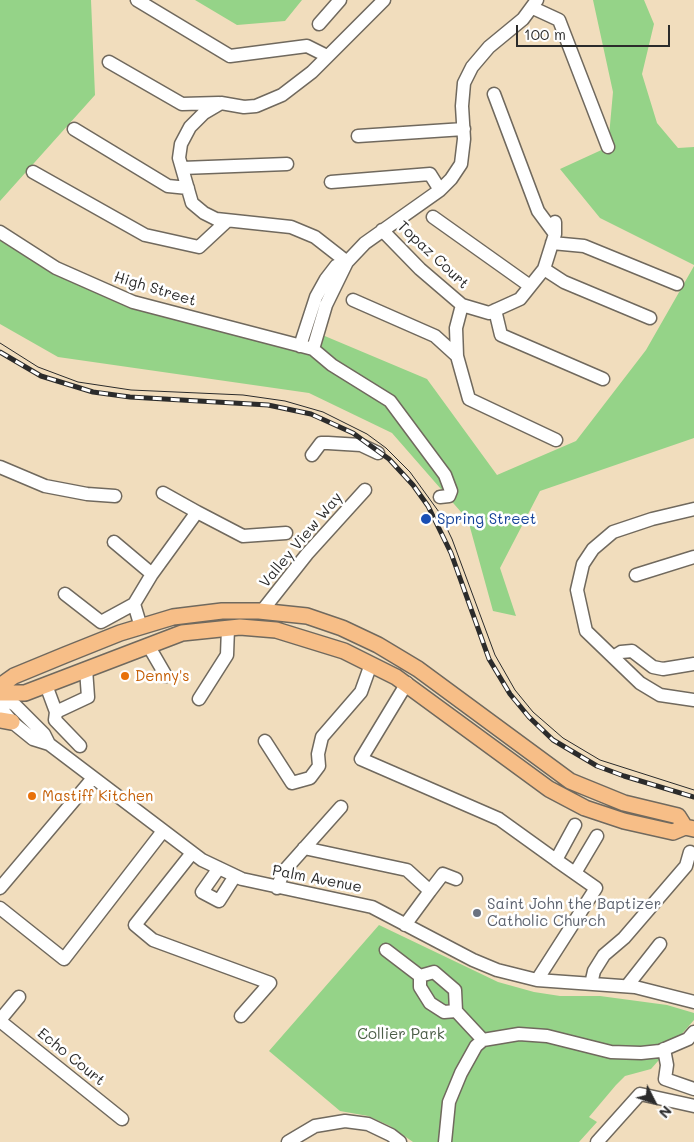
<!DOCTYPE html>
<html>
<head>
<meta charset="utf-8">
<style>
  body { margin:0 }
  #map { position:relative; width:694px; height:1142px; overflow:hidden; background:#f1ddbd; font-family:Mali,sans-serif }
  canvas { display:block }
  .north { position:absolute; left:629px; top:1077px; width:50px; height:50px; -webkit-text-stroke:4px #fff; paint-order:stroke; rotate:131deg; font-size:14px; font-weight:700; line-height:20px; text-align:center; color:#2b2b2b }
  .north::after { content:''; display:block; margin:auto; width:18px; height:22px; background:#2b2b2b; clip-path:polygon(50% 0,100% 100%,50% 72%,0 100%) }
  .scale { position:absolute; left:516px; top:25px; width:154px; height:22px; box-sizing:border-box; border:2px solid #2b2b2b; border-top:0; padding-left:6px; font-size:15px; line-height:18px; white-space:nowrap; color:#2b2b2b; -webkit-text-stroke:4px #fff; paint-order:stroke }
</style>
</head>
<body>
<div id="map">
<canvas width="694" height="1142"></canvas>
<div class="north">N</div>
<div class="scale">100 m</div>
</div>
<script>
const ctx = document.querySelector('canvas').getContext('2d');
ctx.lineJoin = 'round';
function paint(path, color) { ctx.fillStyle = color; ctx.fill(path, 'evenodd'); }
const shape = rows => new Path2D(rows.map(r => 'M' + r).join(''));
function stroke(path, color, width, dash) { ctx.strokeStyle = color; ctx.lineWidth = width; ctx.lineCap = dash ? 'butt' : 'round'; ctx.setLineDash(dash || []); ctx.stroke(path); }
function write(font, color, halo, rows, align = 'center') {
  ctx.font = font + ' Mali,sans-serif'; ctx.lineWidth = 5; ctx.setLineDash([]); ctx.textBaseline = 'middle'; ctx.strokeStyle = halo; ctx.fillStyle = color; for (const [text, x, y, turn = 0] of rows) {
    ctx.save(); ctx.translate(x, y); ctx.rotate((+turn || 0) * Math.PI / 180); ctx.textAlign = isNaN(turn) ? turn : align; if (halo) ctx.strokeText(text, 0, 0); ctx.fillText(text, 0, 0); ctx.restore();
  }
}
const green = shape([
  [0,0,91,0,95,95,0,201],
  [195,0,302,0,285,21,237,25],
  [593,0,644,0,654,24,642,74,657,123,678,148,694,147,694,265,600,218,560,169,608,147,613,92],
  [0,226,80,280,312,349,320,334,427,379,497,475,576,441,646,350,694,266,694,438,540,491,500,568,516,616,493,611,468,520,392,433,309,393,58,357,0,324],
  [379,925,498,982,534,992,560,996,600,996,667,1005,694,1013,694,1020,651,1069,625,1076,616,1085,589,1117,597,1122,579,1142,413,1142,390,1126,368,1116,340,1111,269,1051]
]);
const minor = shape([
  [137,0,230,56,307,46,327,56],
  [533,8,559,20,608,147],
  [319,24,340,0],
  [109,62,182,104,219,103],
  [494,94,538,211,555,234],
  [74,129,168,186,188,188],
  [358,136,464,129],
  [182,168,287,164],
  [33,172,145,235,199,247,227,221],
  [331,182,430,174,440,190],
  [433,217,530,286],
  [382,230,420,269,462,305,489,313,520,299,544,269,555,234,555,222],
  [0,232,56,268,133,302,313,349,332,365,390,401,445,475,451,491,449,496,440,497],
  [552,243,584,246,677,284],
  [347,262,315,237,291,227,216,219,204,213,192,203,179,158,181,144,190,127,204,113,221,103,244,107,256,106,282,95,312,72,384,0],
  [544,269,564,282,650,318],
  [353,300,435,336,457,356,469,399,556,440],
  [495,310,501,335,603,379],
  [300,346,316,297,326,279,336,266,347,262],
  [313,349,326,305,347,262,365,243,440,190,451,179,461,164,464,139,462,106,464,83,472,67,489,47,523,19,537,0],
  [457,356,456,328,462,305],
  [312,455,321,443,328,443,361,445,378,453],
  [0,467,45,486,87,494,115,496],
  [694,509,652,519,613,532,593,549,583,564,577,590,586,631,640,683,660,695,694,700],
  [197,512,243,536,286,533],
  [114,542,152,574,134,604],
  [152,574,197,512,163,493],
  [636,575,694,557],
  [65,594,101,622,134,604,141,627],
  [262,611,307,554,365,490],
  [148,645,166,676],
  [613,657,621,652,632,651,653,667,663,669,694,664],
  [407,683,361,759,499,819,556,860,575,825],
  [46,685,56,712,88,697,86,669],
  [0,697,15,705,44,734,49,744],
  [199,699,227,655,228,628],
  [0,707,12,722,33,739,49,744,202,860,242,879,372,907,473,960,497,970,537,980,635,987,694,1002],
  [56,712,55,720,80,746],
  [265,741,292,783,310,778,319,766,318,754,322,737,361,692,371,664],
  [304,848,407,870,430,891,443,874,456,879],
  [192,853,135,925,153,940,270,983,241,1016],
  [219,868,202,892,219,901,235,876],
  [575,873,597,836],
  [0,888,93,778],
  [277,888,284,871,341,807],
  [0,908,64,959,163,831],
  [405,925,430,891],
  [386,950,420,976],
  [537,980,596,888,556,860],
  [591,984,594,971,604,955,624,938,686,866,690,852],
  [627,986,660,944],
  [456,1011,444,1012,430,1003,420,987,420,976,434,972,455,990,456,1011,483,1040],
  [0,1020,19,997],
  [0,1021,122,1119],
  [664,1049,667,1065,665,1079,694,1089],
  [288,1142,315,1126,345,1121,368,1124,391,1135,400,1142],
  [445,1142,449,1102,461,1073,476,1046,483,1040,519,1034,547,1036,611,1052,641,1053,660,1051,688,1039,694,1032],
  [597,1142,640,1094,694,1106]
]);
const major = shape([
  [0,686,14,676,65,655,120,633,173,617,222,611,259,611,307,616,342,628,378,645,418,669,570,781,624,803,678,816,685,827],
  [0,693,25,693,182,633,240,627,276,630,344,651,396,677,549,789,585,808,624,821,673,832,685,827,694,829],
  [0,720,12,722]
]);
const tram = shape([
  [0,343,38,367,78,382,131,390,243,395,285,401,323,412,367,434,386,448,410,472,439,512,452,539,495,655,515,690,533,712,563,738,600,760,694,790]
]);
const rail = shape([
  [0,352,41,376,93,392,130,397,268,405,311,414,353,433,389,459,413,485,428,506,451,553,489,659,510,694,529,717,553,740,597,766,624,776,694,797]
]);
const markers = [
  [426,519,6,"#1a4fb4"],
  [125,676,5,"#e8710a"],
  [32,796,5,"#e8710a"],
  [477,913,5,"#6b7280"]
];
const streetNames = [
  ["Topaz Court",433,255,43],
  ["High Street",155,289,17],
  ["Valley View Way",301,540,-50],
  ["Palm Avenue",317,879,11],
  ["Echo Court",71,1057,39]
];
const transitNames = [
  ["Spring Street",437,519]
];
const foodNames = [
  ["Denny's",135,676],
  ["Mastiff Kitchen",42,796]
];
const worshipNames = [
  ["Saint John the Baptizer",487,904],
  ["Catholic Church",487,921]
];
const parkNames = [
  ["Collier Park",401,1034]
];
paint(green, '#95d388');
stroke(minor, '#70695e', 15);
stroke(major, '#70695e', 18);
stroke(minor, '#fff', 12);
stroke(major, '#f7be87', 15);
stroke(tram, '#2b2b2b', 1);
stroke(rail, '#2b2b2b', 5);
stroke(rail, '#fff', 3, [9]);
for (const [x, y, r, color] of markers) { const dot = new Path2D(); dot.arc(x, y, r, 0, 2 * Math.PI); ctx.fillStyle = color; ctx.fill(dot); stroke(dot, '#fff', 2); }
write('15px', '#2b2b2b', '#fff', streetNames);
write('15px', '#164399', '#fff', transitNames, 'left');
write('15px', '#c56008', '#fff', foodNames, 'left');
write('15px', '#5b616d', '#fff', worshipNames, 'left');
write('15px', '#4b5d47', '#fff', parkNames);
</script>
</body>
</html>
